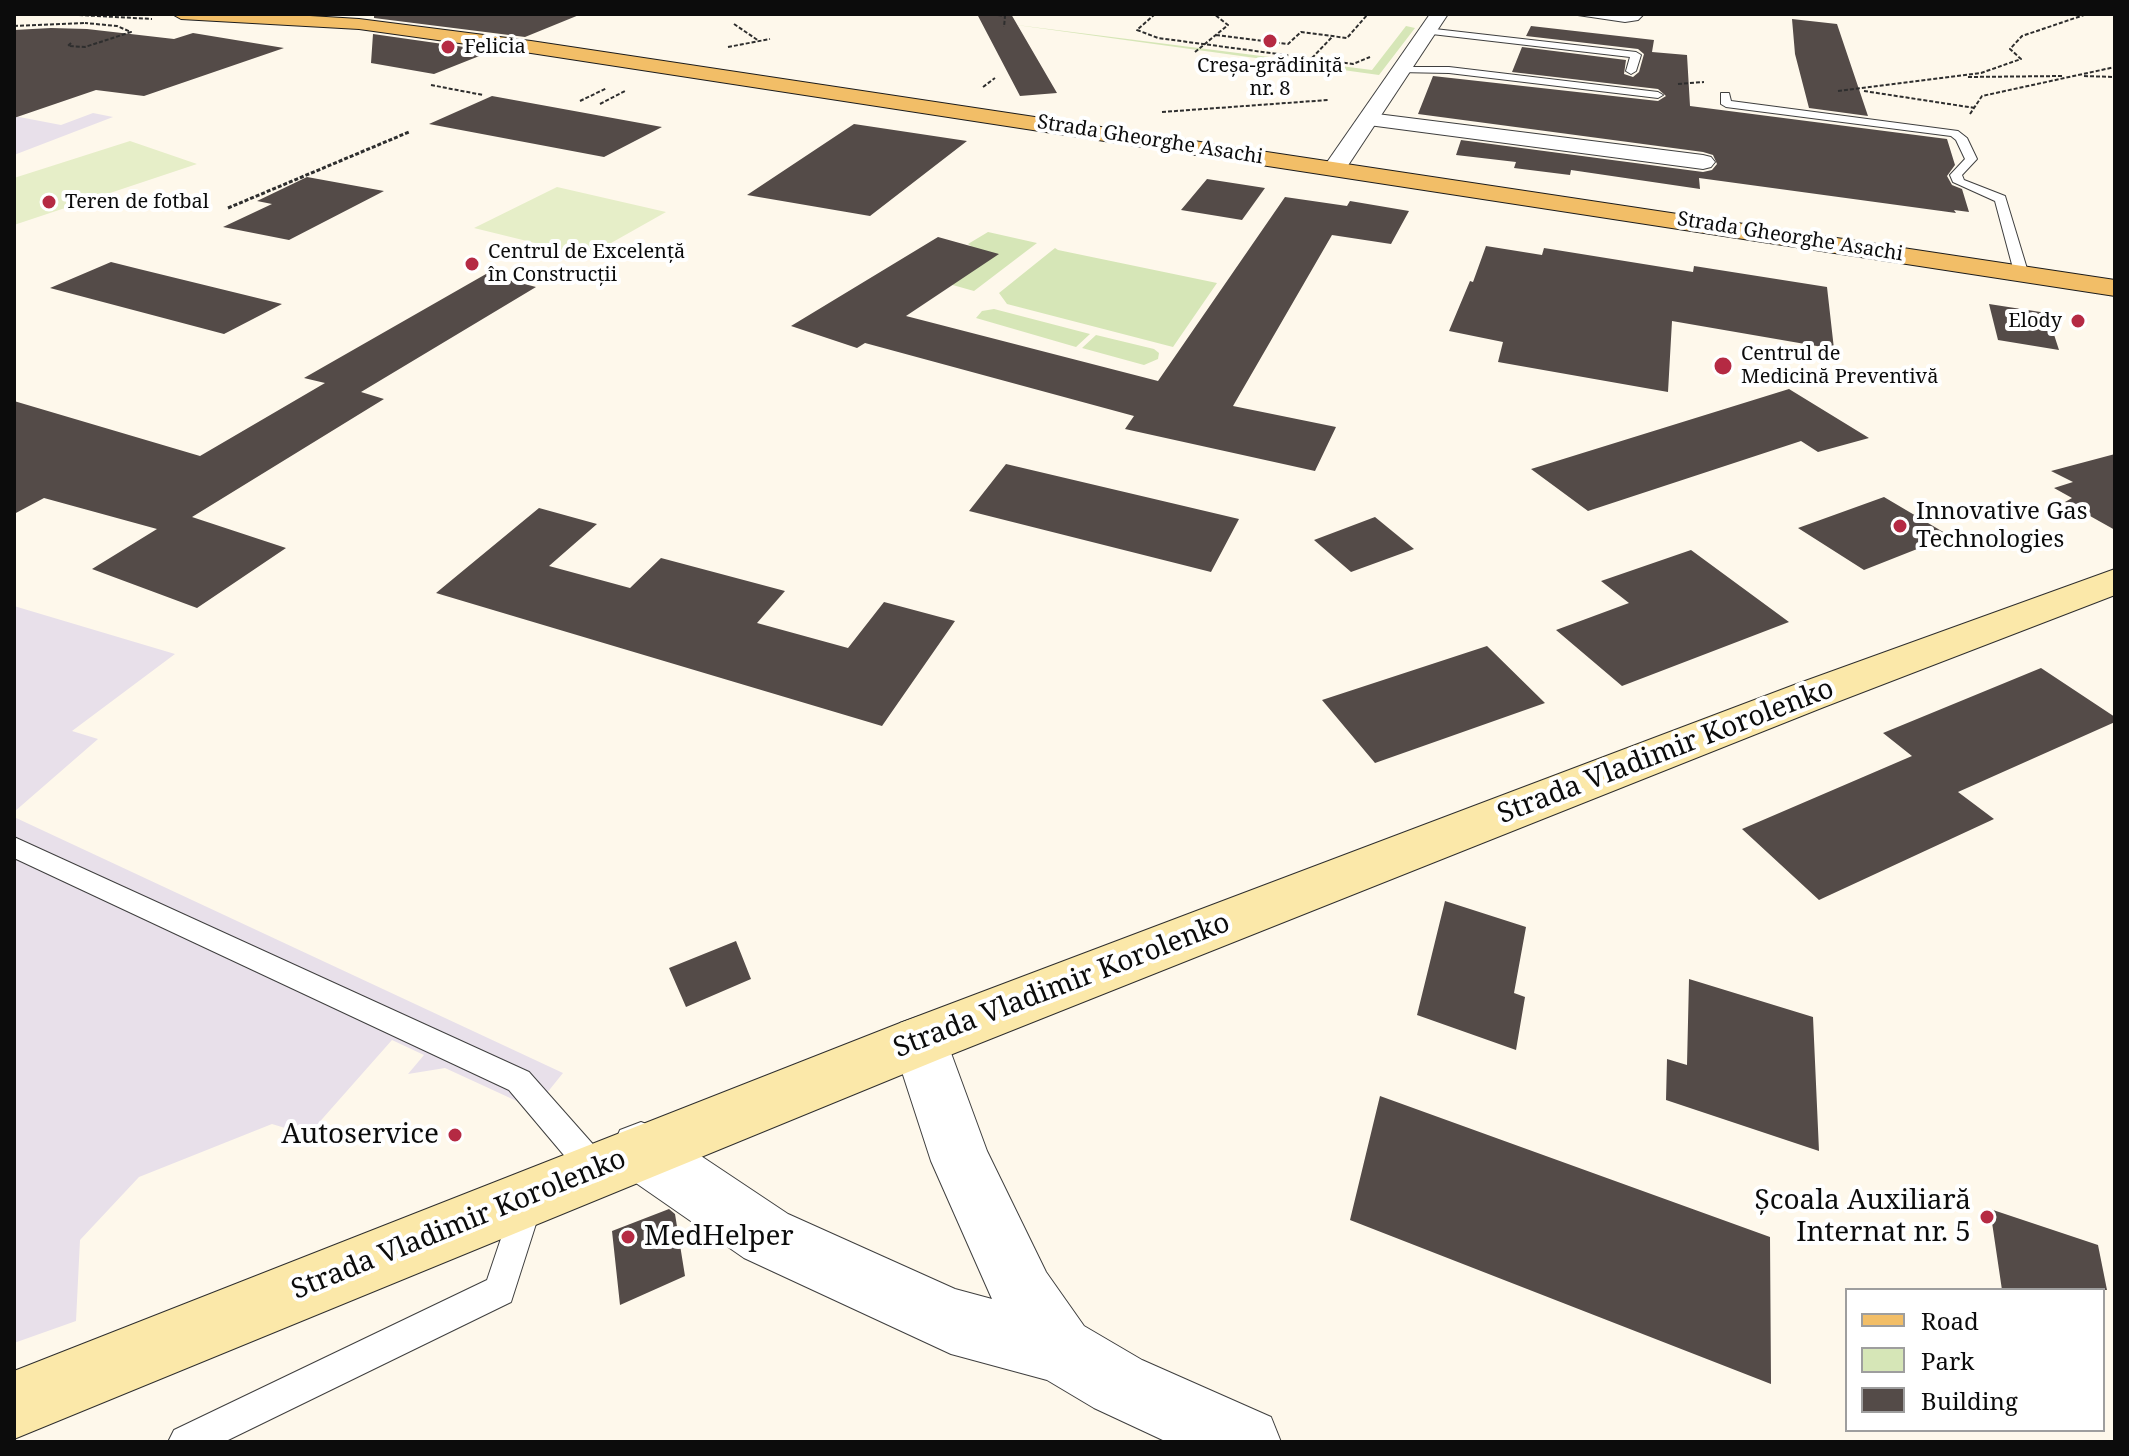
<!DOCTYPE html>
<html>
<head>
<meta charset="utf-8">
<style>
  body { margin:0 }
  #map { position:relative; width:2129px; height:1456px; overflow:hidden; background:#fef8eb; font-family:"Noto Serif",serif }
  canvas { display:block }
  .frame { position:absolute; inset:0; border:16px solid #0c0c0c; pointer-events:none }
  .legend { position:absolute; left:1845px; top:1288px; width:260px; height:144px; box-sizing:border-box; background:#fff; border:2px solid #9e9e9e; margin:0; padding:10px 14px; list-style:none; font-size:24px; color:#0c0c0c }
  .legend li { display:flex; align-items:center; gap:16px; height:40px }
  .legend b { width:40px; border:2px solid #9e9e9e }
</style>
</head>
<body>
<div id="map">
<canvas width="2129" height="1456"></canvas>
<div class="frame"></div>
<ul class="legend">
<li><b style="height:10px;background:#f2be67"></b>Road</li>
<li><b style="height:22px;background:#d6e6b7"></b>Park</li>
<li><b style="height:22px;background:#544b48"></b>Building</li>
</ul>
</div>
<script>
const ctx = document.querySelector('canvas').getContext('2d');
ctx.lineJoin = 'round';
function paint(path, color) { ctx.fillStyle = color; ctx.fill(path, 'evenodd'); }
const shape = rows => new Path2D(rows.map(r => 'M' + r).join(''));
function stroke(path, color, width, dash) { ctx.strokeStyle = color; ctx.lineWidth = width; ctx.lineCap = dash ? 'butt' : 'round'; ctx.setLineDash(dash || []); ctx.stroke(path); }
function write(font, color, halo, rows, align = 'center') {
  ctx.font = font + ' "Noto Serif",serif'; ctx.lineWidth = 8; ctx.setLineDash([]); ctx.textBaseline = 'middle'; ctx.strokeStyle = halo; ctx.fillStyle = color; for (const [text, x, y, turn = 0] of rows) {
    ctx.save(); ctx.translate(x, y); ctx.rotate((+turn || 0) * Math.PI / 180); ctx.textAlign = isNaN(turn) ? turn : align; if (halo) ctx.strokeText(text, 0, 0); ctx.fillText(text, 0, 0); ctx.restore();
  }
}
const industrial = shape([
  [93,113,113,117,14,155,14,116,61,125],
  [14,606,175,654,72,731,98,739,14,812],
  [14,817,563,1073,534,1109,445,1068,408,1074,424,1055,392,1040,308,1135,272,1124,139,1177,80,1240,76,1321,14,1343]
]);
const green = shape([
  [1009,24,1372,70,1406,26,1415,28,1379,75],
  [988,232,1037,243,974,291,917,275,971,246,968,244],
  [1055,248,1058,250,1217,283,1173,347,1007,304,999,293],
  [994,309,1090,334,1076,347,976,318,982,311],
  [1096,335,1154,349,1159,353,1158,359,1144,365,1082,348]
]);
const pitch = shape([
  [130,141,197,164,14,225,14,178],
  [557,187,666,212,588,256,474,228]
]);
const building = shape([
  [374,14,579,14,579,15,525,37,374,18],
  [977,14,1011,14,1057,93,1020,96],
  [1792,19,1837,24,1868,116,1809,108,1795,54],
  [1531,26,1654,40,1652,52,1687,55,1690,106,1947,139,1955,165,1947,176,1952,185,1962,189,1969,212,1954,210,1956,213,1699,178,1700,189,1571,170,1570,175,1514,168,1516,162,1456,155,1461,140,1703,172,1712,170,1717,164,1713,155,1703,152,1418,114,1433,76,1658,101,1666,96,1658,89,1512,72,1522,47,1626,60,1624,74,1633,77,1639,72,1644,54,1638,49,1526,36],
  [51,28,87,29,174,39,193,33,284,48,144,96,96,90,14,118,14,30],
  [373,34,492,51,434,74,371,63],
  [492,96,662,127,604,157,429,124],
  [854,124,967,141,870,216,747,195],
  [307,177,384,191,289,240,223,227,272,204,257,201],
  [1207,179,1265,188,1242,220,1181,210],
  [1285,197,1347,206,1350,201,1409,211,1391,244,1332,235,1233,406,1336,427,1315,471,1125,429,1134,416,865,343,857,348,791,326,938,237,999,254,906,316,1158,381],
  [1486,246,1542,255,1544,248,1693,272,1694,266,1827,287,1834,349,1672,321,1668,392,1498,362,1503,342,1449,331,1470,281,1473,282],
  [111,262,139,269,282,304,224,334,50,288],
  [486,274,536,287,361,392,384,399,192,517,286,548,197,608,92,569,157,529,44,498,14,514,14,401,200,456,325,383,304,378],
  [1989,304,2047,313,2059,350,1998,340],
  [1789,389,1869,438,1818,452,1801,441,1588,511,1531,469],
  [2115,454,2115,530,2065,502,2072,498,2054,488,2073,482,2051,471],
  [1006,464,1078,481,1239,519,1211,572,969,511],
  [1884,497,1950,536,1864,570,1798,528],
  [539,508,597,524,549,566,630,588,661,558,785,591,757,623,848,648,884,602,955,621,882,726,436,593],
  [1375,517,1414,549,1351,572,1314,540],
  [1691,550,1789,622,1622,686,1556,630,1629,603,1601,581],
  [1487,646,1545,703,1375,763,1322,700],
  [2041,668,2115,717,2115,722,1958,792,1994,819,1819,900,1742,829,1912,756,1883,733],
  [1445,901,1526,927,1514,993,1525,997,1516,1050,1417,1015],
  [736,941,751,979,686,1007,669,968],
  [1689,979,1813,1017,1819,1151,1666,1100,1667,1059,1687,1065],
  [1380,1096,1770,1237,1771,1384,1350,1220],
  [669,1209,675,1214,685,1276,620,1305,612,1231],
  [1990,1209,2098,1245,2107,1290,2002,1290]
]);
const pathFar1 = shape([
  [61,14,152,19],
  [992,14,1005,16,1004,27],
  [1155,14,1137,30,1158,38,1353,64,1370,57],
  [734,24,759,41],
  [14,26,85,23],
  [1216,35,1288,44,1301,32,1347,38,1368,14],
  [71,43,68,46,85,47,131,32,117,26,85,23],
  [728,47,770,39],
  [1195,52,1228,25,1214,14],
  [1312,58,1332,37],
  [2084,76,2115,77],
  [1968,77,2062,76],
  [1678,84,1704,82],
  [431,85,483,95],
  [983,87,995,78],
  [1838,91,1981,73,2021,59,2010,49,2022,36,2087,14],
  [1864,91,1975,108],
  [580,101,607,88],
  [600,104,625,91],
  [1162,112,1328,100],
  [1970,114,1982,96,2115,67]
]);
const path = shape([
  [228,208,409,132]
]);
const service = shape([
  [1571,14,1625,16,1644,14,1638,20,1625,22,1571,14],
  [1426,28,1636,52,1641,55,1636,71,1631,74,1626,71,1630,57,1423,33,1426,28],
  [1401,67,1449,67,1658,92,1663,95,1658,98,1449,73,1398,72,1401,67],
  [1721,93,1729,93,1731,101,1958,131,1967,138,1977,159,1962,175,1964,180,2005,196,2028,272,2021,276,2014,272,1995,201,1953,182,1950,175,1965,159,1956,140,1951,136,1726,107,1721,104,1721,93],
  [14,837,529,1072,606,1159,610,1169,606,1179,595,1184,584,1179,509,1090,14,858,14,837],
  [527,1190,538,1194,542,1205,511,1302,224,1442,168,1442,174,1430,487,1280,516,1194,527,1190]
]);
const minor = shape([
  [1369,113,1703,155,1711,157,1715,162,1711,167,1703,169,1361,124,1358,119,1369,113],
  [920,1016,940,1023,987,1151,1046,1272,1084,1326,1142,1360,1271,1417,1281,1442,1167,1442,1094,1408,1047,1380,951,1354,744,1258,620,1172,611,1151,620,1130,641,1122,662,1130,788,1214,955,1289,992,1299,931,1161,892,1041,900,1023,920,1016]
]);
const tertiary = shape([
  [1430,14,1448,14,1343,173,1327,173,1323,168,1430,14]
]);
const secondary = shape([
  [2115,569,2115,595,1824,707,940,1059,14,1439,14,1371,900,1023,1794,685,2115,569]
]);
const primary = shape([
  [172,14,277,14,359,19,531,41,2115,280,2115,296,531,53,359,29,181,19,172,14]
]);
const markers = [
  [1270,41,8,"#b52a43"],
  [448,47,8,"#b52a43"],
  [49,202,8,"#b52a43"],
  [472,264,8,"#b52a43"],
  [2078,321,8,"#b52a43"],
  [1723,366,10,"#b52a43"],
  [1900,526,8,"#b52a43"],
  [455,1135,8,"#b52a43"],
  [1987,1217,8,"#b52a43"],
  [628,1237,8,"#b52a43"]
];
const farPoinames = [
  ["Felicia",464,47],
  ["Creșa-grădiniță",1270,66,"center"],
  ["nr. 8",1270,89,"center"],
  ["Teren de fotbal",65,202],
  ["Centrul de Excelență",488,252],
  ["în Construcții",488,275],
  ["Elody",2062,321,"right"],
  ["Centrul de",1741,354],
  ["Medicină Preventivă",1741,377]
];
const farStreetnames = [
  ["Strada Gheorghe Asachi",1150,140,9],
  ["Strada Gheorghe Asachi",1790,237,9]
];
const poiNames = [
  ["Innovative Gas",1916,512],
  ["Technologies",1916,540]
];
const nearStreetnames = [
  ["Strada Vladimir Korolenko",1666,752,-21],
  ["Strada Vladimir Korolenko",1062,986,-21],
  ["Strada Vladimir Korolenko",459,1225,-22]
];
const nearPoinames = [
  ["Autoservice",439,1135],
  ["Școala Auxiliară",1971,1201],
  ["Internat nr. 5",1971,1233],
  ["MedHelper",644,1237,"left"]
];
paint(industrial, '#e8e0ea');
paint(green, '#d6e6b7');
paint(pitch, '#e6eec8');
paint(building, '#544b48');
stroke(service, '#3f3f3f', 2);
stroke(minor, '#3f3f3f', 2);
stroke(tertiary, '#3f3f3f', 2);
stroke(secondary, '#2e2e2e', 2);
stroke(primary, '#1d1d1d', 2);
stroke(pathFar1, '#2e2e2e', 2, [4, 2]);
stroke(path, '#2e2e2e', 3, [4, 2]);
paint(service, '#fff');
paint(minor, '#fff');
paint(tertiary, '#fff');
paint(secondary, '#fbe8a9');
paint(primary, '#f2be67');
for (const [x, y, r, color] of markers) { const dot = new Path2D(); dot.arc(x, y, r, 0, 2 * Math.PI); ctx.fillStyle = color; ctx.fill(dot); stroke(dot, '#fff', 3); }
write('20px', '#0c0c0c', '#fff', farPoinames, 'left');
write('20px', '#0c0c0c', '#fff', farStreetnames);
write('24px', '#0c0c0c', '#fff', poiNames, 'left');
write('28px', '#0c0c0c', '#fff', nearStreetnames);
write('28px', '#0c0c0c', '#fff', nearPoinames, 'right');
</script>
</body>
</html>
